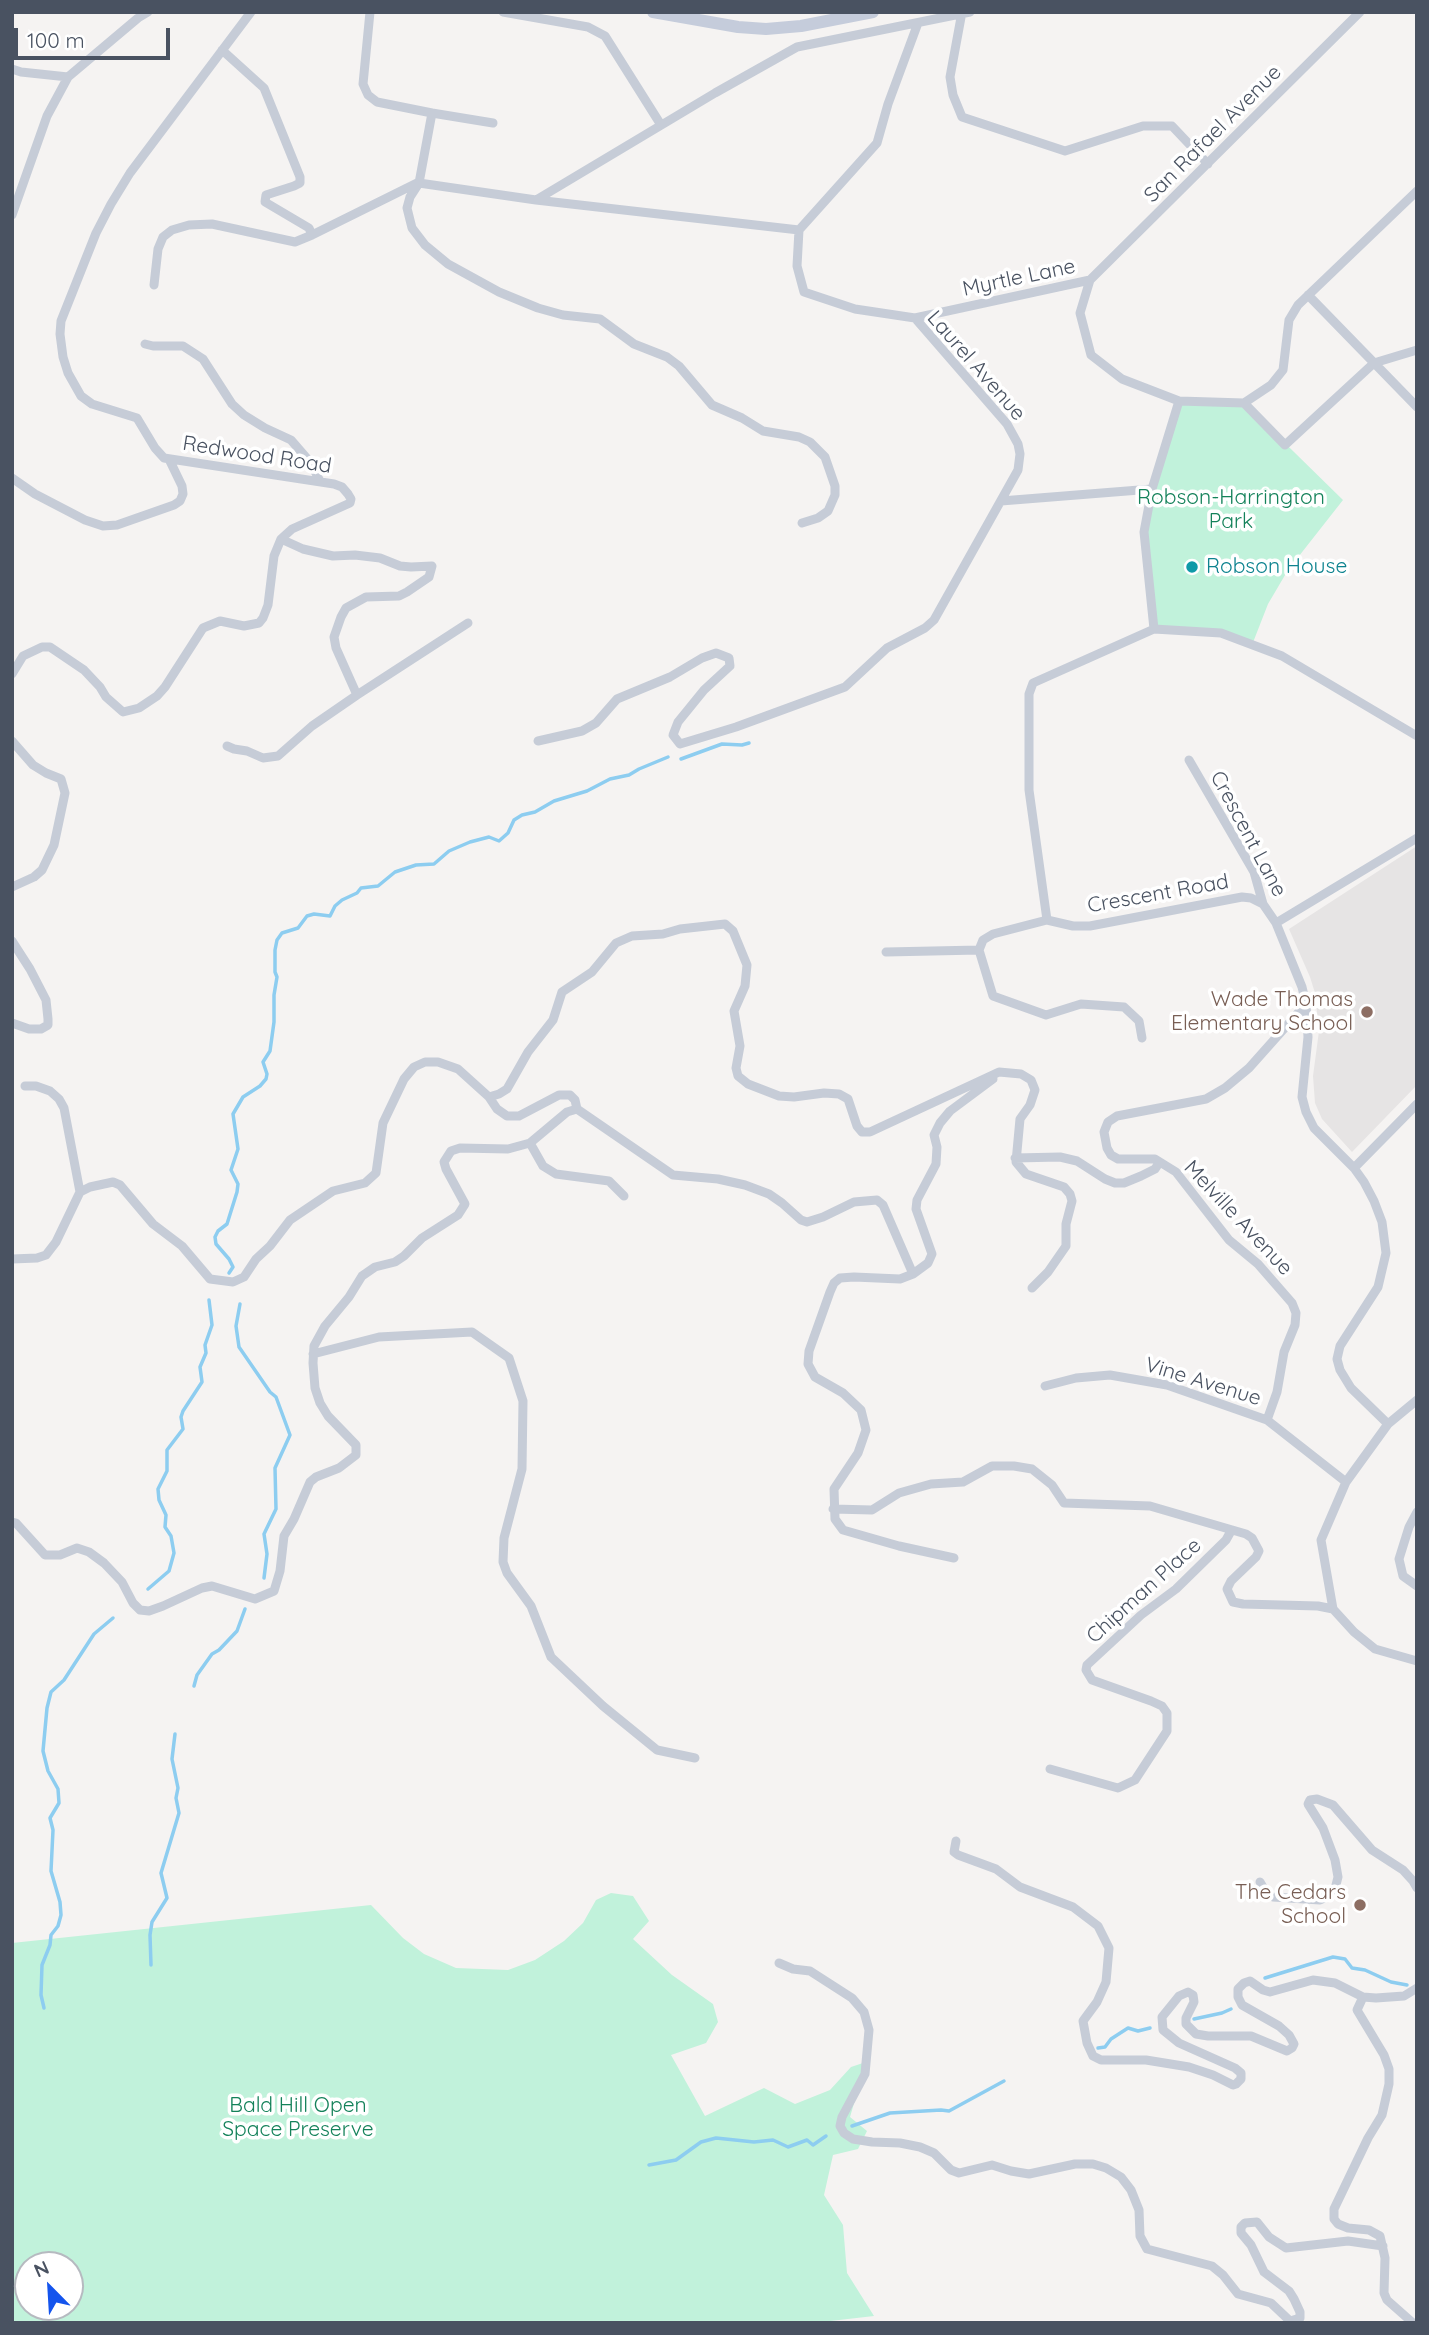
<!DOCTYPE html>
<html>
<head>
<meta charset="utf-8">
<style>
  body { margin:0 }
  #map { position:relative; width:1429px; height:2335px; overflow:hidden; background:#f5f3f2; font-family:Quicksand,sans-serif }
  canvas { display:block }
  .frame { position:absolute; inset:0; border:14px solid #495261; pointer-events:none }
  .north { position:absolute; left:14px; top:2251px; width:70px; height:70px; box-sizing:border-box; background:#fff; border:2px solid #b6bac0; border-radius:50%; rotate:336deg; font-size:19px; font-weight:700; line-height:28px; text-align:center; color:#495261 }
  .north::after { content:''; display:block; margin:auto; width:24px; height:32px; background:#1454ed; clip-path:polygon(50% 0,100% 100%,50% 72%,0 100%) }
  .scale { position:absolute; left:14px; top:28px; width:156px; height:32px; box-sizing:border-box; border:4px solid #495261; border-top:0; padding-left:9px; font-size:21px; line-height:24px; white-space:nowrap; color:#495261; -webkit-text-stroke:5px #fff; paint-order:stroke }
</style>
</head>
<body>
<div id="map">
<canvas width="1429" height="2335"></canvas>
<div class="frame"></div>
<div class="north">N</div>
<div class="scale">100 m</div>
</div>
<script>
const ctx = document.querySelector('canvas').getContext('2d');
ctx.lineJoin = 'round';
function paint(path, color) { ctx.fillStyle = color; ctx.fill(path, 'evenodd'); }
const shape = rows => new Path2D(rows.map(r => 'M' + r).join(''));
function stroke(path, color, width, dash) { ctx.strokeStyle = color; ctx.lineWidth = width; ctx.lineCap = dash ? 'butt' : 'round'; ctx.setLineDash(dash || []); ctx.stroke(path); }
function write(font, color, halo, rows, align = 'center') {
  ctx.font = font + ' Quicksand,sans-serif'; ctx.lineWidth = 7; ctx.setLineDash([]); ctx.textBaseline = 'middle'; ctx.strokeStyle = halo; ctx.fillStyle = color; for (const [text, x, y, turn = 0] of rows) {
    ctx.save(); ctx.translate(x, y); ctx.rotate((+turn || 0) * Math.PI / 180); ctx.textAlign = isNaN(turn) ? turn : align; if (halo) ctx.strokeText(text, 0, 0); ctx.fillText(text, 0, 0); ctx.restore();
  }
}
const education = shape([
  [1417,846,1417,1085,1352,1152,1322,1119,1315,1103,1313,1076,1319,1031,1315,993,1310,977,1289,929]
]);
const green = shape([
  [1179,401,1244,403,1343,500,1288,570,1268,604,1252,645,1221,633,1154,629,1144,532],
  [611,1893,633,1896,649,1921,633,1939,672,1975,713,2004,718,2022,706,2043,671,2055,705,2116,764,2088,795,2104,830,2090,851,2067,866,2062,850,2117,867,2131,858,2149,833,2155,824,2195,843,2225,847,2273,874,2316,813,2323,12,2323,12,1943,371,1905,403,1938,424,1954,456,1968,508,1970,535,1960,564,1941,583,1923,596,1900],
  [28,2265,70,2265,70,2307,28,2307]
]);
const stream = shape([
  [681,759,722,744,742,745,749,743],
  [229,1273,233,1267,229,1259,216,1244,215,1237,218,1231,227,1224,237,1192,238,1184,231,1170,238,1149,233,1114,243,1097,260,1086,266,1079,267,1074,263,1062,270,1051,274,1022,274,995,277,977,275,972,275,950,277,940,282,933,298,928,307,916,314,914,330,916,335,906,342,900,357,893,361,888,378,886,395,872,416,865,434,864,449,851,470,842,489,837,499,841,508,833,514,820,522,815,535,812,554,801,587,791,610,779,629,775,639,769,668,757],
  [240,1304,236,1326,239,1347,270,1392,276,1397,290,1435,275,1468,276,1509,264,1534,267,1554,264,1578],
  [148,1589,169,1571,174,1553,171,1536,165,1527,166,1515,159,1500,158,1489,167,1471,167,1450,183,1429,181,1417,183,1411,202,1382,200,1367,206,1353,205,1345,212,1325,209,1300],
  [194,1686,197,1675,212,1654,219,1650,237,1631,245,1609],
  [151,1965,150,1935,152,1922,167,1898,161,1873,179,1813,176,1798,178,1788,172,1759,175,1734],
  [1265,1978,1333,1957,1345,1959,1352,1968,1365,1970,1391,1982,1407,1985],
  [44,2008,41,1995,42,1965,50,1945,51,1935,58,1926,61,1915,60,1902,51,1871,53,1830,50,1818,59,1803,58,1789,48,1771,43,1751,47,1708,51,1692,64,1680,94,1634,113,1618],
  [1194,2019,1222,2013,1231,2009],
  [1098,2048,1105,2047,1111,2039,1128,2028,1138,2031,1150,2028],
  [852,2126,890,2113,941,2110,949,2111,1004,2081],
  [649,2165,676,2160,701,2142,716,2138,754,2142,773,2140,788,2147,807,2140,813,2145,826,2136]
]);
const street = shape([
  [370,12,363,84,368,95,377,102,432,113,419,183,410,197,407,208,412,228,425,245,448,264,499,292,538,308,563,315,600,319,634,344,667,357,679,366,712,405,742,418,763,431,799,437,810,442,825,457,835,486,835,495,828,511,818,518,802,523],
  [503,12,588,27,605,36,661,125],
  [962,12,950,77,953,95,962,117,1065,151,1143,126,1172,126,1208,164],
  [1360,12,1090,280,1080,313,1091,355,1122,379,1179,401,1244,403,1271,385,1283,370,1289,320,1298,305,1417,191],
  [12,69,21,72,68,77,138,18,148,12],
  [432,113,493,123],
  [419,183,536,200,799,230],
  [536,200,715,93,797,47,970,12],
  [12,215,47,116,68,77],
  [799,230,877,143,888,104,918,23],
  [312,235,417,183],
  [154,285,158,249,163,237,172,230,189,225,212,224,295,242,312,235,309,228,265,202,266,195,294,186,300,183,300,177,264,88,222,50],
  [1308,295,1417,407],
  [915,318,1090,280],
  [145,344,153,346,183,346,203,359,232,404,244,415,265,428,291,440,310,462,320,481],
  [1244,403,1285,445,1374,363,1417,350],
  [12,478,35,494,85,520,103,526,117,525,174,505,180,501,183,494,182,486,169,459],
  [1001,501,1152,489],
  [281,539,303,549,333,556,355,555,380,558,400,566,411,567,432,566,429,577,407,592,399,596,366,597,346,608,341,617,334,637,336,648,357,695,468,623],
  [1154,629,1144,532,1152,489,1179,401],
  [12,674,23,656,42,647,50,647,84,670,100,687,106,697,123,712,139,708,157,696,165,687,203,628,220,621,244,626,259,623,263,618,268,605,274,556,281,539,292,529,350,503,351,499,348,494,342,487,334,484,164,458,155,448,137,418,92,404,81,396,68,373,63,357,60,334,61,321,96,233,111,204,130,173,251,12],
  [12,741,33,765,46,773,61,779,65,793,54,845,42,870,34,877,12,887],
  [538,741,582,731,596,723,617,699,670,677,702,658,716,653,729,658,730,666,704,690,678,722,673,735,680,744,736,727,845,687,887,648,925,628,934,620,1018,470,1020,454,1018,444,1007,424,915,318,855,309,804,292,797,266,799,230],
  [227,746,234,749,247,751,263,758,278,756,312,726,357,695],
  [1189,760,1254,872,1263,904,1276,923,1302,987,1306,1004,1308,1037,1302,1097,1306,1112,1314,1128,1354,1168,1364,1182,1374,1201,1382,1222,1386,1253,1378,1287,1340,1346,1337,1359,1340,1370,1351,1388,1388,1424],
  [1263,904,1251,898,1242,897,1090,926,1073,926,1047,920,1029,790,1029,694,1033,683,1154,629,1221,633,1282,656,1417,736],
  [1047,920,993,934,983,940,979,950,993,996,1046,1015,1081,1004,1124,1007,1139,1021,1142,1038],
  [1276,923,1417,838],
  [12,941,30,969,46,1000,48,1019,48,1025,41,1029,29,1029,12,1023],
  [886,952,979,950],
  [25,1086,36,1086,50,1091,59,1099,64,1108,80,1192],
  [489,1097,497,1109,507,1116,519,1116,559,1095,570,1095,575,1100,577,1109],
  [530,1143,543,1166,556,1174,609,1181,624,1196],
  [1015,1158,1060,1157,1077,1161,1105,1179,1115,1183,1124,1183,1141,1176,1155,1169,1159,1163],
  [1354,1168,1417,1104],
  [12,1259,37,1258,46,1255,56,1242,80,1192,90,1187,113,1182,120,1185,153,1224,182,1246,210,1279,233,1282,244,1277,256,1259,270,1246,290,1220,333,1191,365,1183,376,1173,383,1123,404,1079,414,1067,425,1062,438,1062,458,1069,489,1097,499,1094,507,1089,528,1052,553,1020,562,992,592,972,616,943,632,936,663,934,680,929,725,924,733,931,747,965,745,986,734,1011,740,1046,736,1068,738,1076,748,1084,779,1096,794,1097,824,1093,839,1094,848,1099,857,1126,862,1132,870,1132,999,1072,1021,1074,1031,1080,1035,1090,1030,1105,1020,1119,1016,1162,1026,1174,1064,1187,1070,1194,1072,1201,1066,1224,1066,1246,1048,1272,1032,1288],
  [313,1354,379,1337,472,1332,509,1358,523,1401,522,1469,504,1538,503,1562,507,1573,531,1606,551,1657,603,1706,657,1750,695,1758],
  [1045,1386,1076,1378,1110,1375,1167,1385,1267,1420,1346,1482],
  [1267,1420,1277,1392,1284,1352,1295,1325,1296,1313,1292,1303,1258,1264,1229,1240,1176,1172,1155,1159,1118,1159,1111,1155,1107,1148,1104,1132,1108,1122,1117,1116,1206,1099,1225,1088,1249,1068,1306,1004],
  [833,1509,872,1510,899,1493,931,1484,963,1482,992,1466,1014,1466,1032,1469,1052,1485,1064,1503,1150,1506,1246,1534,1252,1538,1259,1551,1256,1557,1231,1581,1227,1589,1233,1602,1243,1604,1318,1606,1333,1609,1354,1632,1375,1649,1417,1661],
  [1417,1512,1409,1527,1399,1559,1403,1576,1417,1586],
  [12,1522,16,1523,45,1555,60,1555,77,1548,89,1552,104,1563,122,1582,133,1603,140,1610,149,1611,163,1606,202,1588,212,1586,255,1599,274,1591,280,1571,284,1536,294,1519,310,1482,316,1477,339,1468,356,1455,356,1445,328,1416,320,1403,315,1388,313,1363,314,1346,325,1326,349,1297,362,1276,375,1267,395,1262,404,1256,422,1238,458,1215,465,1204,446,1169,444,1162,451,1151,460,1148,508,1149,530,1143,567,1112,577,1109,673,1175,718,1179,745,1185,769,1194,782,1203,801,1220,807,1222,823,1217,854,1202,877,1200,883,1205,913,1274],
  [954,1558,899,1546,843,1530,835,1519,834,1489,858,1453,866,1430,861,1410,843,1393,815,1377,808,1364,809,1351,830,1292,834,1283,840,1278,854,1277,900,1279,913,1274,928,1263,932,1254,916,1209,917,1200,936,1164,937,1147,934,1135,940,1123,950,1111,993,1079],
  [1333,1609,1321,1540,1346,1482,1388,1424,1417,1400],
  [1050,1769,1118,1788,1135,1780,1167,1731,1167,1713,1162,1706,1151,1701,1092,1680,1086,1670,1087,1665,1141,1615,1176,1589,1226,1540,1231,1531],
  [956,1841,954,1852,958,1855,996,1869,1020,1887,1073,1907,1098,1926,1109,1948,1106,1982,1097,2002,1083,2021,1087,2043,1093,2056,1101,2060,1146,2060,1189,2067,1213,2075,1233,2085,1236,2084,1241,2079,1241,2073,1235,2068,1179,2043,1163,2030,1162,2017,1179,1996,1188,1992,1193,1995,1194,2002,1186,2018,1186,2024,1196,2034,1208,2036,1251,2036,1287,2051,1292,2048,1294,2044,1289,2035,1279,2026,1242,2005,1238,1997,1238,1989,1244,1983,1250,1981,1263,1990,1270,1992,1313,1980,1335,1983,1363,1997,1376,1998,1404,1996,1417,1988],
  [1260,1882,1267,1894,1273,1897,1320,1900,1334,1893,1338,1877,1335,1860,1323,1828,1308,1804,1310,1800,1317,1799,1333,1805,1372,1850,1403,1870,1413,1881,1417,1888],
  [779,1963,793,1969,810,1971,852,1998,864,2012,869,2030,865,2074,842,2117,840,2126,844,2133,853,2139,872,2142,900,2143,920,2147,934,2153,951,2170,959,2173,992,2165,1011,2171,1029,2174,1075,2164,1093,2164,1106,2168,1121,2177,1131,2190,1139,2210,1140,2236,1147,2249,1212,2266,1223,2275,1238,2294,1271,2303,1290,2321,1300,2318,1300,2312,1294,2299,1289,2291,1264,2272,1251,2245,1241,2233,1241,2227,1245,2223,1257,2222,1269,2237,1286,2248,1348,2241,1383,2246],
  [1363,1997,1357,2010,1384,2055,1389,2069,1389,2084,1382,2115,1368,2138,1334,2209,1334,2219,1338,2224,1348,2228,1369,2230,1380,2236,1385,2258,1384,2293,1387,2300,1413,2323]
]);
const secondary = shape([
  [653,12,738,27,766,29,801,26,873,12]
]);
const markers = [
  [1192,567,7,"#0f9aa8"],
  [1367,1012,7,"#8d6e63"],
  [1360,1905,7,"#8d6e63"]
];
const streetNames = [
  ["San Rafael Avenue",1213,134,-45],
  ["Myrtle Lane",1019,278,-12],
  ["Laurel Avenue",976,366,49],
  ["Redwood Road",257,455,9],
  ["Crescent Lane",1248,834,62],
  ["Crescent Road",1158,894,-10],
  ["Melville Avenue",1238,1218,47],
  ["Vine Avenue",1203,1382,17],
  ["Chipman Place",1144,1591,-42]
];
const parkNames = [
  ["Robson-Harrington",1231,498],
  ["Park",1231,522],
  ["Bald Hill Open",298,2106],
  ["Space Preserve",298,2130]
];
const cultureNames = [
  ["Robson House",1206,567]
];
const educationNames = [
  ["Wade Thomas",1353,1000],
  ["Elementary School",1353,1024],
  ["The Cedars",1346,1893],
  ["School",1346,1917]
];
paint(education, '#e6e4e4');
paint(green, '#c1f2db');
stroke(stream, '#8dcdf0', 3.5);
stroke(street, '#c6ccd7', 9);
stroke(secondary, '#c5ccdb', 12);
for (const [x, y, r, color] of markers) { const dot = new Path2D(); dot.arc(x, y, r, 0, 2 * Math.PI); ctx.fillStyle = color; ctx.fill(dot); stroke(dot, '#fff', 2.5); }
write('21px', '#495261', '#fff', streetNames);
write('21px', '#14825a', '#fff', parkNames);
write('21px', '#0d838f', '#fff', cultureNames, 'left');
write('21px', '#785e54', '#fff', educationNames, 'right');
</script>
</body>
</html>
